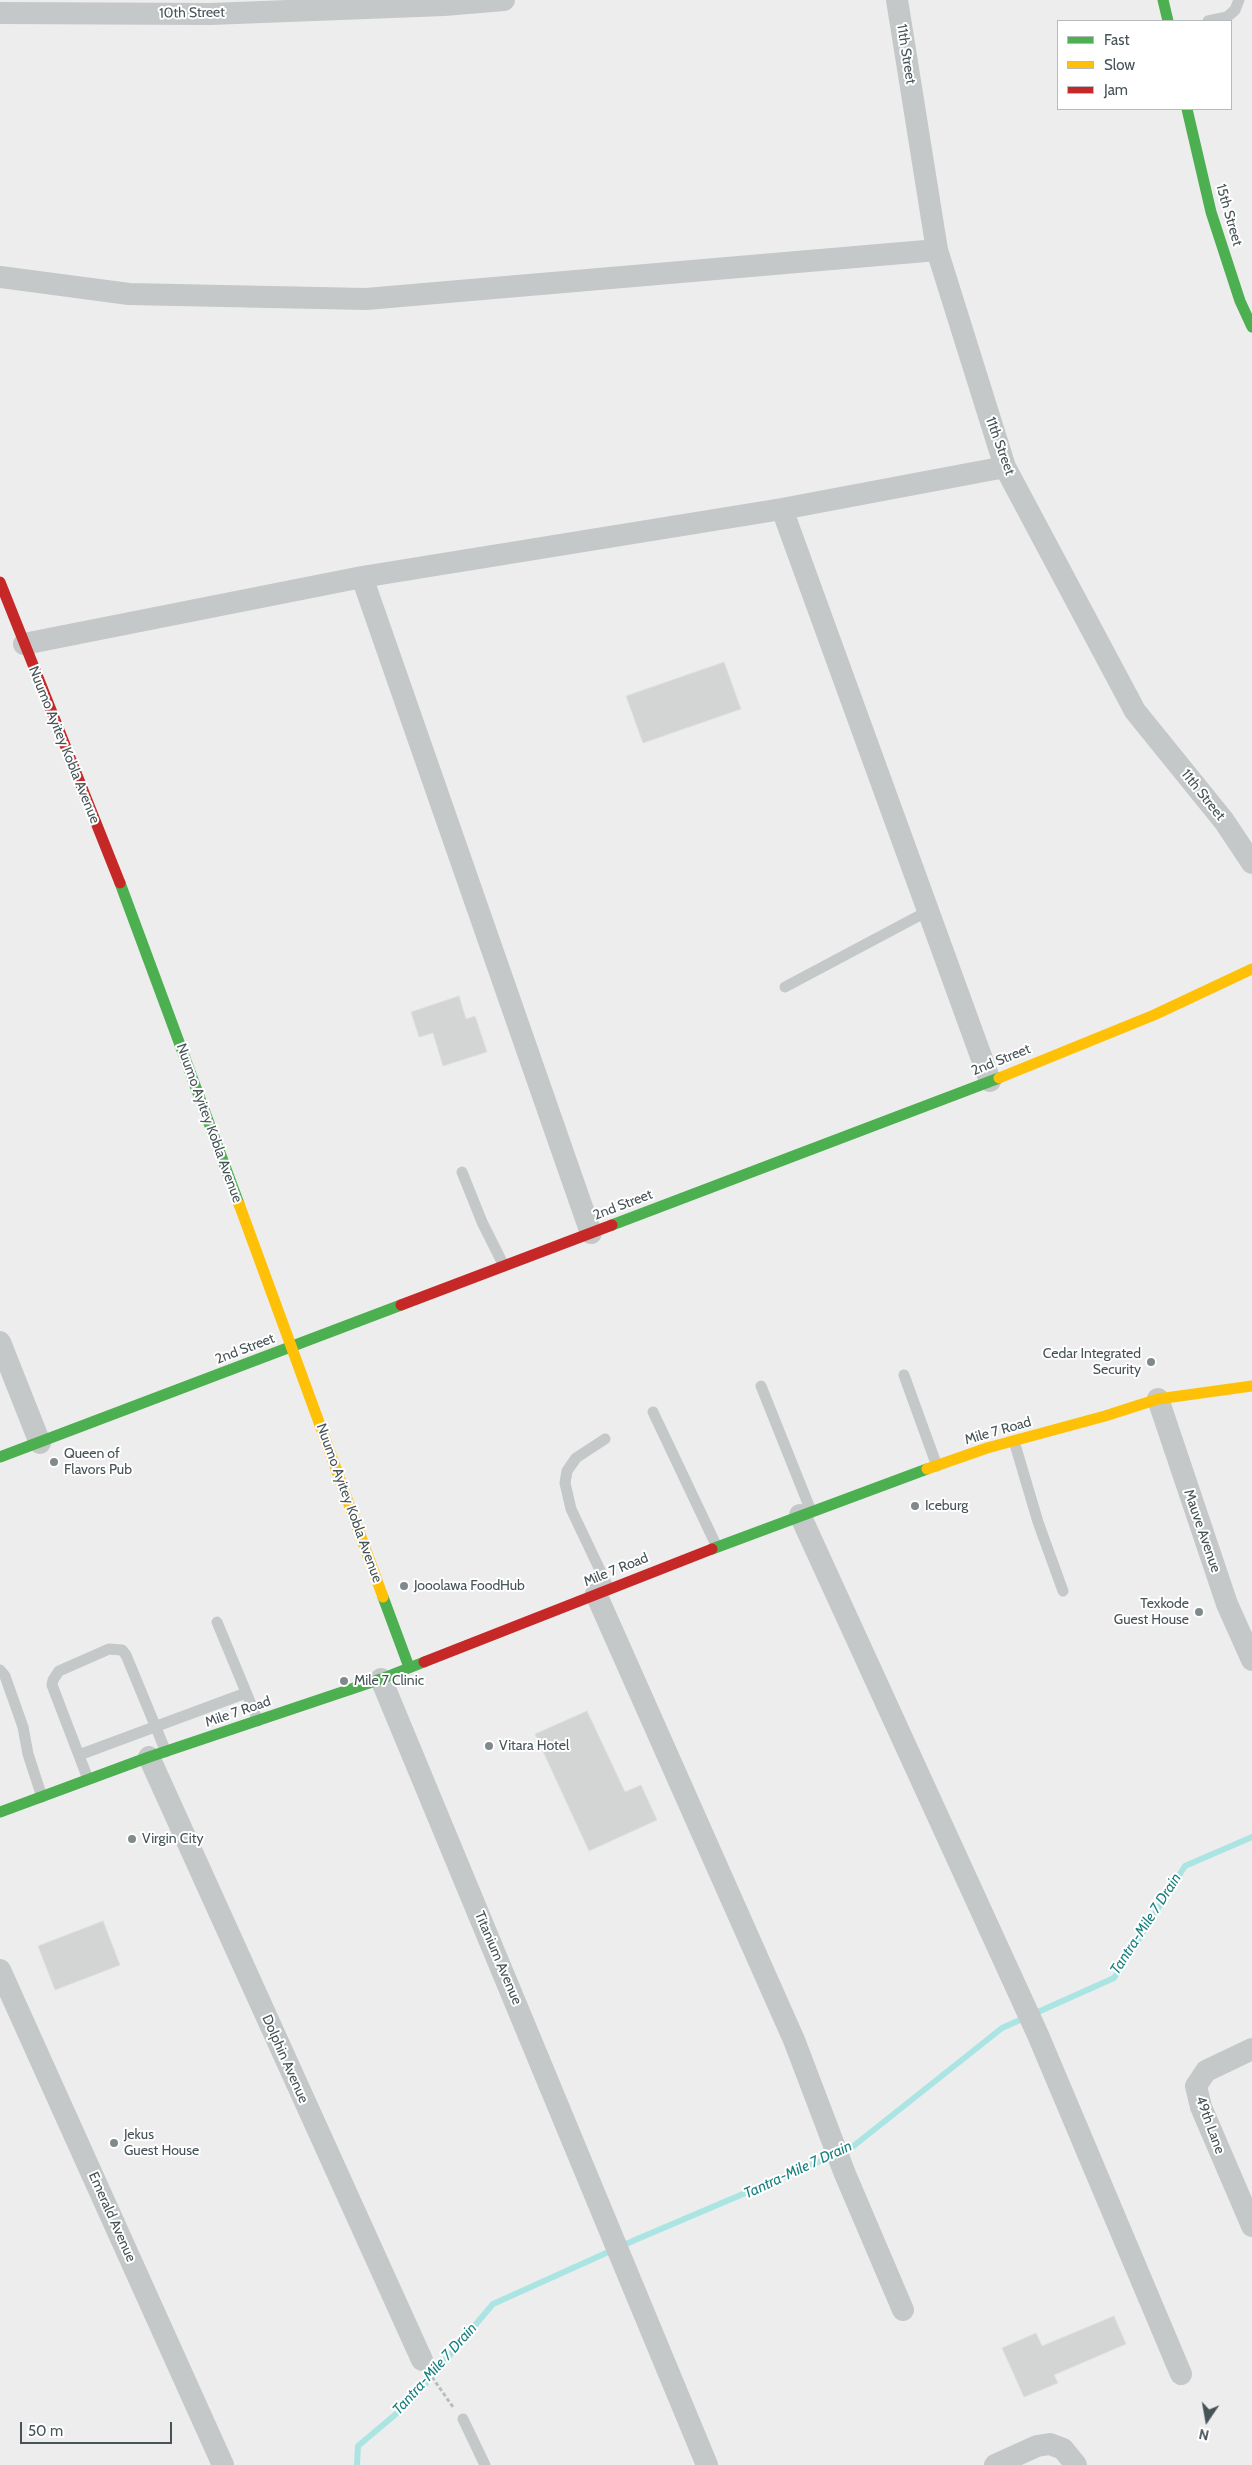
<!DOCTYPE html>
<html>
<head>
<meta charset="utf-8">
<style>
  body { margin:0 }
  #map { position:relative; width:1252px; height:2465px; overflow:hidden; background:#ededed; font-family:Cabin,sans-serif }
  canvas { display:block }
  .legend { position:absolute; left:1057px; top:20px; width:175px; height:90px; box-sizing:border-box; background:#fff; border:1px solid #b5babc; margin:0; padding:6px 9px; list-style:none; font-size:15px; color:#465357 }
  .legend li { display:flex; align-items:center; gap:10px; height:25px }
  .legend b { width:25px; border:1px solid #b5babc }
  .north { position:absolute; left:1182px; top:2395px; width:50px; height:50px; -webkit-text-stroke:4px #fff; paint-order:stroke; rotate:192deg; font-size:14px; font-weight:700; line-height:20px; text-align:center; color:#465357 }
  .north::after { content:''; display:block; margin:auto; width:18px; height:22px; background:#465357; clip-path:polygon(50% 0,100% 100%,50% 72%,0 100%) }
  .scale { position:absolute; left:20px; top:2422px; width:152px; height:22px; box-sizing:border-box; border:2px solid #465357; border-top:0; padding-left:6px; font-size:15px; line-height:18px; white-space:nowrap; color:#465357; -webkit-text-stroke:4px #fff; paint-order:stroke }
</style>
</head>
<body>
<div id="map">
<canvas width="1252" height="2465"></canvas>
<ul class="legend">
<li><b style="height:6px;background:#4caf50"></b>Fast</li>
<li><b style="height:6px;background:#ffc107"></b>Slow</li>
<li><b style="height:6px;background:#c62828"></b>Jam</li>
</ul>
<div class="north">N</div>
<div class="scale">50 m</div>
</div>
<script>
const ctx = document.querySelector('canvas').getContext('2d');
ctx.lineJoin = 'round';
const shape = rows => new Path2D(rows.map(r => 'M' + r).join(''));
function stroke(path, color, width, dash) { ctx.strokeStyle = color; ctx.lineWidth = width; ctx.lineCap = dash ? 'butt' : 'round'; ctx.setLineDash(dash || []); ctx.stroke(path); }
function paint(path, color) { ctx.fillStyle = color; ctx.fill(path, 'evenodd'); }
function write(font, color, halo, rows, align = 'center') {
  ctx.font = font + ' Cabin,sans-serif'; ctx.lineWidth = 4; ctx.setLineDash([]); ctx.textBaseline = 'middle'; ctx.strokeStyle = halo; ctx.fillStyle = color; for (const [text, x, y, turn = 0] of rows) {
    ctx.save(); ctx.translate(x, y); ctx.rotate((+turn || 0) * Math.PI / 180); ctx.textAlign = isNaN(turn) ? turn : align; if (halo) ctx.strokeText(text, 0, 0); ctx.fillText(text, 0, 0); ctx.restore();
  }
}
const stream = shape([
  [357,2465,358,2446,409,2403,493,2304,635,2240,851,2148,1002,2028,1114,1978,1185,1866,1252,1837]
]);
const building = shape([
  [724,662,741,709,643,743,626,696,724,662],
  [459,996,466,1019,475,1016,487,1052,443,1066,433,1033,419,1037,411,1012,459,996],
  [587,1711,625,1792,641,1785,657,1820,589,1851,535,1734,587,1711],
  [103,1921,120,1965,55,1990,38,1946,103,1921],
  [1114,2316,1126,2344,1054,2375,1058,2383,1024,2397,1002,2348,1036,2333,1042,2346,1114,2316]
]);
const path = shape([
  [432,2377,453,2407]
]);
const lane = shape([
  [1208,21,1227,17,1235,10,1239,0],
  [785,987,928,911],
  [462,1172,482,1222,504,1266],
  [904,1375,937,1466],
  [761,1386,811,1511],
  [653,1412,717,1547],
  [605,1439,576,1458,567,1471,565,1483,571,1509,609,1589],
  [1014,1441,1038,1522,1063,1591],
  [217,1622,258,1721],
  [0,1670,5,1676,23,1727,28,1754,42,1797],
  [79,1755,246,1693],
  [88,1779,52,1685,53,1680,59,1671,109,1649,122,1650,126,1655,166,1752],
  [463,2419,485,2465]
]);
const street = shape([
  [897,0,937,250,1005,467,1135,711,1224,821,1252,863],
  [0,13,210,14,444,5,504,0],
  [0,277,129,294,366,299,937,250],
  [782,509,990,1081],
  [362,577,591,1233],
  [24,644,362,577,782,509,1005,467],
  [0,1342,40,1443],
  [1158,1399,1227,1604,1252,1660],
  [800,1515,1038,2035,1181,2374],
  [596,1594,794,2040,845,2174,903,2310],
  [381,1679,707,2465],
  [149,1757,422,2360],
  [0,1970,223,2465],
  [1252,2049,1206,2071,1196,2086,1201,2107,1252,2226],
  [995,2465,1037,2446,1050,2444,1063,2449,1076,2465]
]);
const fast = shape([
  [1163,0,1168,21],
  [1187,109,1211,212,1240,301,1252,327],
  [120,883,239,1204],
  [612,1225,999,1078],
  [0,1457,401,1305],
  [712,1549,927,1469],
  [383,1597,409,1667],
  [0,1812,149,1757,381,1679,424,1662]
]);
const slow = shape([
  [999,1078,1154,1015,1252,969],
  [239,1204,383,1597],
  [927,1469,987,1448,1105,1416,1158,1399,1252,1386]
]);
const jam = shape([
  [0,582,120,883],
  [401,1305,612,1225],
  [424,1662,712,1549]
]);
const markers = [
  [1151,1362,5,"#80898c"],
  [54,1462,5,"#80898c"],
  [915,1506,5,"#80898c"],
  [404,1586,5,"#80898c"],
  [1199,1612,5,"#80898c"],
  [344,1681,5,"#80898c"],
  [489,1746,5,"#80898c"],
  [132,1839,5,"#80898c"],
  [114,2143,5,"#80898c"]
];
const streetNames = [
  ["10th Street",192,13,-1],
  ["11th Street",906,54,81],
  ["15th Street",1229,215,74],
  ["11th Street",1000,446,70],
  ["Nuumo Ayitey Kobla Avenue",64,745,68],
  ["11th Street",1203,795,51],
  ["2nd Street",1001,1060,-22],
  ["Nuumo Ayitey Kobla Avenue",209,1123,70],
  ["2nd Street",623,1205,-21],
  ["2nd Street",245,1349,-21],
  ["Mile 7 Road",998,1431,-16],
  ["Nuumo Ayitey Kobla Avenue",349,1503,70],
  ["Mauve Avenue",1202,1531,71],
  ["Mile 7 Road",616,1570,-22],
  ["Mile 7 Road",238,1712,-19],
  ["Titanium Avenue",498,1958,67],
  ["Dolphin Avenue",285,2059,66],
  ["49th Lane",1210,2125,70],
  ["Emerald Avenue",112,2217,66]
];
const poiNames = [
  ["Cedar Integrated",1141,1354,"right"],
  ["Security",1141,1370,"right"],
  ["Queen of",64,1454],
  ["Flavors Pub",64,1470],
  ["Iceburg",925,1506],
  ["Jooolawa FoodHub",414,1586],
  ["Texkode",1189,1604,"right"],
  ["Guest House",1189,1620,"right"],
  ["Mile 7 Clinic",354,1681],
  ["Vitara Hotel",499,1746],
  ["Virgin City",142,1839],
  ["Jekus",124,2135],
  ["Guest House",124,2151]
];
const waterNames = [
  ["Tantra-Mile 7 Drain",1146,1924,-57],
  ["Tantra-Mile 7 Drain",798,2170,-25],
  ["Tantra-Mile 7 Drain",435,2369,-48]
];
stroke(stream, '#abe5e3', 6);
paint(building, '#d3d5d5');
stroke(building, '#dedfe0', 1);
stroke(path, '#b5c0ba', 3, [4, 2.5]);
stroke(lane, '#c4c8c8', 11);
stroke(street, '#c4c8c8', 22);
stroke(fast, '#4caf50', 11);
stroke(slow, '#ffc107', 11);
stroke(jam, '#c62828', 11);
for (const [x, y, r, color] of markers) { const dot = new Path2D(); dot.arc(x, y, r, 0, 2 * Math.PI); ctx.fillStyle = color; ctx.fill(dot); stroke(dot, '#fff', 2); }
write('14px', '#465357', '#fff', streetNames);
write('14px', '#465357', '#fff', poiNames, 'left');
write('italic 15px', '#1a8280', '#fff', waterNames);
</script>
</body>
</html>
